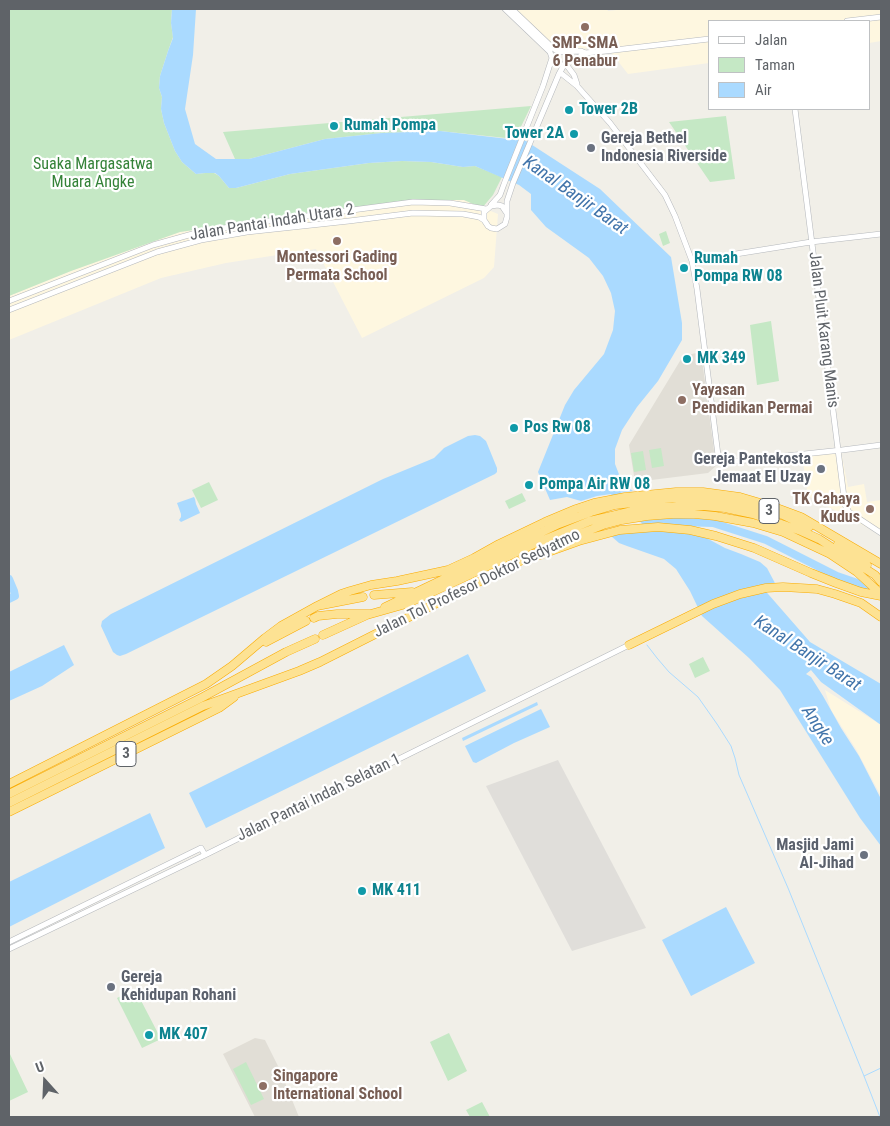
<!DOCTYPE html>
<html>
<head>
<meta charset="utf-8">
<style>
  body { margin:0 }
  #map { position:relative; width:890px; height:1126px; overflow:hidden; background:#f1efe8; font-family:"Roboto Condensed",sans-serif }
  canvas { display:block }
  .frame { position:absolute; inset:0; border:10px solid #5f6368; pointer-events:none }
  .legend { position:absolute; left:708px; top:20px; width:162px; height:90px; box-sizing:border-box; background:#fff; border:1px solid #bfc1c3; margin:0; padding:6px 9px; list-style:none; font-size:15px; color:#5f6368 }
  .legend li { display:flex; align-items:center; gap:10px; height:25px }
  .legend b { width:25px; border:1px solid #bfc1c3 }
  .north { position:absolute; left:20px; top:1056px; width:50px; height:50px; -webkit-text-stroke:4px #fff; paint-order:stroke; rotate:340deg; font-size:14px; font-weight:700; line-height:20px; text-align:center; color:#5f6368 }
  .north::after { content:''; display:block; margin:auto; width:18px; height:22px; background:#5f6368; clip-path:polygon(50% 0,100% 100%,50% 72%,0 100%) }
</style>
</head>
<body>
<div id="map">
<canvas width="890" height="1126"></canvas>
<div class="frame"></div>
<ul class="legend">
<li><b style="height:6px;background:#fff"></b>Jalan</li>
<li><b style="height:14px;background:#c5e8c5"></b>Taman</li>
<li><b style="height:14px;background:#aadaff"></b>Air</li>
</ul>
<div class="north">U</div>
</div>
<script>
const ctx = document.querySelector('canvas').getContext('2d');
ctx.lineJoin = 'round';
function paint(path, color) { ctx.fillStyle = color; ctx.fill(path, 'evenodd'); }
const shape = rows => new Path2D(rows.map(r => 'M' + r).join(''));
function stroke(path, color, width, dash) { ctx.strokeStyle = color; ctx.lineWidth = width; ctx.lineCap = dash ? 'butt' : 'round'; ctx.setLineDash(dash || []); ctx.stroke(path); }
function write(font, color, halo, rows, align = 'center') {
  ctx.font = font + ' "Roboto Condensed",sans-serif'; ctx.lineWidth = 4.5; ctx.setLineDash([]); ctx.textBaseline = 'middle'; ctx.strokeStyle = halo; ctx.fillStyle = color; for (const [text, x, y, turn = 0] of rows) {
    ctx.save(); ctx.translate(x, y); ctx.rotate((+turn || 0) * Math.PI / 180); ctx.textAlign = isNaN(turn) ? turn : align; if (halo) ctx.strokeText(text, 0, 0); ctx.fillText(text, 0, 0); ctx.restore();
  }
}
const commercial = shape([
  [517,9,607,9,608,11,625,9,881,9,881,41,869,43,869,21,709,21,709,63,628,74,606,46,553,52,511,15],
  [411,200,464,200,498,214,494,267,484,278,362,338,316,249,226,263,161,278,9,340,9,296,71,271,180,232,298,215],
  [841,451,848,487,864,484,867,502,881,500,881,535,808,496,802,455],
  [825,690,881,725,881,796,856,749,831,710]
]);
const industrial = shape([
  [558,760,646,928,572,951,486,786]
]);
const education = shape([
  [701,352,716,466,708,473,635,482,629,445,683,356],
  [255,1038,265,1040,279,1068,299,1117,255,1117,223,1054]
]);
const green = shape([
  [9,9,172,9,171,23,173,37,168,51,160,76,159,88,162,97,161,109,164,123,175,151,182,162,196,174,205,173,214,173,219,176,229,188,236,188,290,174,369,163,402,161,431,162,463,167,475,166,502,177,493,195,482,208,464,200,411,200,298,215,180,232,71,271,9,296],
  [531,106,515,139,440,131,382,133,325,139,249,159,235,159,223,132],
  [726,116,735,179,710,182,669,122],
  [666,231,670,243,663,246,659,234],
  [771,321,779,381,757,385,750,325],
  [661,448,664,466,652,468,649,450],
  [643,451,646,470,634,472,631,453],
  [209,482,218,500,201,508,192,490],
  [522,493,526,501,509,509,505,501],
  [703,657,710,671,695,678,689,664],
  [135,989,161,1039,142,1048,117,998],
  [449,1033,467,1071,448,1081,430,1042],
  [9,1052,28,1092,9,1101],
  [246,1062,264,1099,251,1105,233,1069],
  [482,1102,490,1117,470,1117,466,1110]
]);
const water = shape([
  [172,9,196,9,193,55,185,109,195,144,216,159,249,159,325,139,382,133,440,131,526,141,600,189,671,257,682,323,682,340,658,381,637,407,622,430,615,449,615,464,622,482,633,491,597,496,581,501,567,497,550,500,538,472,565,405,574,390,604,354,613,330,615,311,611,293,603,276,589,258,546,227,531,210,531,194,519,185,475,166,463,167,431,162,402,161,369,163,290,174,236,188,229,188,219,176,215,173,205,173,196,174,182,162,175,151,164,123,161,109,162,97,159,88,160,76,168,51,173,38,171,23],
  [475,435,480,436,486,441,497,468,497,472,495,474,126,654,120,656,117,655,113,652,101,626,102,621,111,614,383,479,427,461,434,458,444,448,468,436],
  [194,497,195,499,196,504,200,513,181,522,179,520,181,517,181,514,177,503],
  [660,529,699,534,725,548,741,554,760,562,767,568,776,585,762,587,810,642,881,684,881,725,821,682,811,670,806,674,811,677,823,696,841,728,859,756,881,799,881,846,860,818,780,690,749,658,702,616,690,591,676,569,664,559,627,546,619,543,610,535],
  [64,645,74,665,42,686,9,701,9,672],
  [468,654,486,691,206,828,189,793],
  [537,702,538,705,463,741,462,738],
  [541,709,550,727,514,743,476,763,473,762,465,746],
  [150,813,165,848,9,927,9,882],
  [726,907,755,963,691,996,662,940]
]);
const stream = shape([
  [647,645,657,658,669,672,698,697,717,724,731,746,735,758,739,775,788,888,864,1076],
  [880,1117,864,1076,881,1068]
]);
const river = shape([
  [608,486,655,530],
  [645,521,713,523,766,540,837,576,875,589],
  [9,579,14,591,15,596,9,599]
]);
const tertiary = shape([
  [512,9,554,49,560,52,581,51,585,53,606,51,709,39],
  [847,21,881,17],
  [565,63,574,75,577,84],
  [559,74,562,74,577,86,610,123,665,195,675,216,692,261,697,289,719,463,842,450,881,445],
  [795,109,845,505,849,512,881,533],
  [491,205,500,195,504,184,543,86,552,58,550,52,505,9],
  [506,212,502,206,498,205,491,206,484,212,484,220,488,226,491,228,497,229,505,224,507,217,507,201,513,183,559,74,565,63,568,61,579,57,585,53],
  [692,261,811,242,881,234],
  [9,301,153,245,196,233,246,224,413,202,450,203,486,209],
  [9,310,157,252,201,240,247,232,349,221,413,213,463,214,479,217,484,220],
  [9,942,201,848,205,855],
  [9,949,205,855,629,645]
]);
const motorway = shape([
  [838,544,863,561,867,565],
  [537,556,579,541,620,530,658,527,690,530,716,536,754,548,811,573,836,583,861,592,881,596],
  [374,595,412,592],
  [317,606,341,594,350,591,371,585,397,581,448,570,474,558,499,544,545,522,576,509,594,503,625,497,676,492,703,492,740,497,774,507,801,517,881,564],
  [385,607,559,524,591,512,615,505,672,498,696,498,725,500,781,514,809,527],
  [314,618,318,616,337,614,369,614],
  [323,635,367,615,406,604,467,576,534,544,590,521,641,509,677,506,704,506,725,508,753,514,801,531,819,539,875,575,881,582],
  [266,642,306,621],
  [629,645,713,604,740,594,766,588,783,587,817,589,835,594,861,603,881,617],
  [9,784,206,684,232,666,265,638,281,626,317,606,363,597],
  [9,794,203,697,286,652,315,639],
  [9,803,203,706,299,671,320,662,556,543,603,525,622,520,647,516,673,514,694,514,715,516,753,523,783,532,830,554,857,572,881,594],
  [9,812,219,708,234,697]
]);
const markers = [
  [585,27,5,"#8d6e63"],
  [569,110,5,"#0f9aa8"],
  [334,126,5,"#0f9aa8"],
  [574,134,5,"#0f9aa8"],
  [591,148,5,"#6b7280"],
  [337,241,5,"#8d6e63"],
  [684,268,5,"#0f9aa8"],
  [687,359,5,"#0f9aa8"],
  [682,400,5,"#8d6e63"],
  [514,428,5,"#0f9aa8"],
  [821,469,5,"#6b7280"],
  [529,485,5,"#0f9aa8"],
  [870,509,5,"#8d6e63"],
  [864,855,5,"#6b7280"],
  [362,891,5,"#0f9aa8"],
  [111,987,5,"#6b7280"],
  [149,1035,5,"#0f9aa8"],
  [263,1086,5,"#8d6e63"]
];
const shields = [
  [769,511,20],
  [126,754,20]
];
const shieldNames = [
  ["3",769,511],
  ["3",126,754]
];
const educationNames = [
  ["SMP-SMA",585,44],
  ["6 Penabur",585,62],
  ["Montessori Gading",337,258],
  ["Permata School",337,276],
  ["Yayasan",692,391,"left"],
  ["Pendidikan Permai",692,409,"left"],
  ["TK Cahaya",860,500,"right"],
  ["Kudus",860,518,"right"],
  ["Singapore",273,1077,"left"],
  ["International School",273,1095,"left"]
];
const cultureNames = [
  ["Tower 2B",579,110],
  ["Rumah Pompa",344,126],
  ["Tower 2A",564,134,"right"],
  ["Rumah",694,259],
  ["Pompa RW 08",694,277],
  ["MK 349",697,359],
  ["Pos Rw 08",524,428],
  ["Pompa Air RW 08",539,485],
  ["MK 411",372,891],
  ["MK 407",159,1035]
];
const worshipNames = [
  ["Gereja Bethel",601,139],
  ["Indonesia Riverside",601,157],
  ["Gereja Pantekosta",811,460,"right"],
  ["Jemaat El Uzay",811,478,"right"],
  ["Masjid Jami",854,846,"right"],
  ["Al-Jihad",854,864,"right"],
  ["Gereja",121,978],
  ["Kehidupan Rohani",121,996]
];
const parkNames = [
  ["Suaka Margasatwa",93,165],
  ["Muara Angke",93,183]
];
const streetNames = [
  ["Jalan Pantai Indah Utara 2",272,223,-9],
  ["Jalan Pluit Karang Manis",823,330,83],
  ["Jalan Tol Profesor Doktor Sedyatmo",477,584,-26],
  ["Jalan Pantai Indah Selatan 1",319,798,-26]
];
const waterNames = [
  ["Kanal Banjir Barat",575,196,35],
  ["Kanal Banjir Barat",807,654,33],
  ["Angke",817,726,57]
];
paint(commercial, '#fef7e0');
paint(industrial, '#e0deda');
paint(education, '#e1ded6');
paint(green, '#c5e8c5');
paint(water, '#aadaff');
stroke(stream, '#aadaff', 1);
stroke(river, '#aadaff', 8);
stroke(tertiary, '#b5b8bc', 6);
stroke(motorway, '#f9ab00', 9);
stroke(tertiary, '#fff', 5);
stroke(motorway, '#fde293', 8);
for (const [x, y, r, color] of markers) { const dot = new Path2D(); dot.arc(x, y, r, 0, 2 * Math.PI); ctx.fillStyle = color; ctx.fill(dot); stroke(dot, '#fff', 2); }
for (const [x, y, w] of shields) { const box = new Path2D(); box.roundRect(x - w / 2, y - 12.5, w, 25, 4); ctx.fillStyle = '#fff'; ctx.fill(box); stroke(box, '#5f6368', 1); }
write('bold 15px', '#5f6368', null, shieldNames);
write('bold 16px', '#785e54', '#fff', educationNames);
write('bold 16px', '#0d838f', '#fff', cultureNames, 'left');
write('bold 16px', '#5b616d', '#fff', worshipNames, 'left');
write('16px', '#348238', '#fff', parkNames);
write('16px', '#5f6368', '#fff', streetNames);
write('italic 18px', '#4174aa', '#fff', waterNames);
</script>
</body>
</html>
